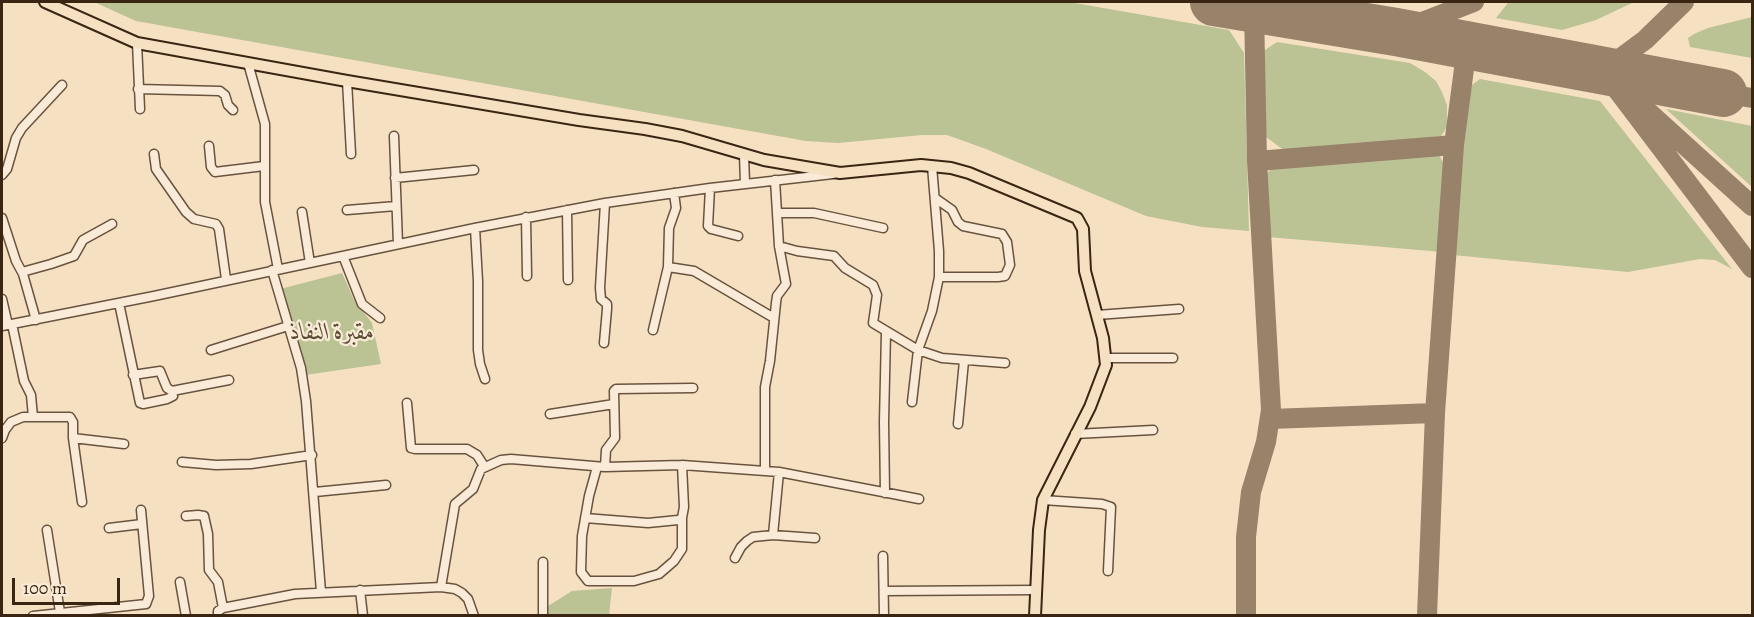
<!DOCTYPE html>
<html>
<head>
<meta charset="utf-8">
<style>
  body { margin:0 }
  #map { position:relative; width:1754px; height:617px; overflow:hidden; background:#f6e0c2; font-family:Alegreya,serif }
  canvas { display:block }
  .frame { position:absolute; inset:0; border:3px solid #3a2412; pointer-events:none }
  .scale { position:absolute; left:12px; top:578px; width:108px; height:27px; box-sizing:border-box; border:3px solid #3a2412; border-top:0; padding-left:8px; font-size:18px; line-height:21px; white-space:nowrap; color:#3a2412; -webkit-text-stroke:4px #f9ebd7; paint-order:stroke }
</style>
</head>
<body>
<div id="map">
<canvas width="1754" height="617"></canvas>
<div class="frame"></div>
<div class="scale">100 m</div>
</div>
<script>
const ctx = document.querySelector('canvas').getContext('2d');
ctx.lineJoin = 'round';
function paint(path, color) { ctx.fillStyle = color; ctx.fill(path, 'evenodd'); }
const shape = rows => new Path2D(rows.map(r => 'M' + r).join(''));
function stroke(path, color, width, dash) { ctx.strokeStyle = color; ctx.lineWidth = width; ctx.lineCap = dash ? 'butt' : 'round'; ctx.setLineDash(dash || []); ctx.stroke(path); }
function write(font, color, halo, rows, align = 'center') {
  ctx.font = font + ' Alegreya,Amiri,serif'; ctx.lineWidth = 4.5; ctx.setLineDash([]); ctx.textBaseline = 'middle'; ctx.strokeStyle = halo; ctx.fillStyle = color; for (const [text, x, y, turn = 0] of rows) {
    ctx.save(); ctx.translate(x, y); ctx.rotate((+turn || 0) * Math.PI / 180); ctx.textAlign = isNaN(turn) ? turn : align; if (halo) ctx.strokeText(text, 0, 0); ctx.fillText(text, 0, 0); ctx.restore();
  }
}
const green = shape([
  [94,2,1069,2,1229,30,1244,53,1249,231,1202,227,1146,216,986,149,947,135,922,135,838,143,806,141,136,21],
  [1515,2,1634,2,1596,20,1562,30,1496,18,1508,3],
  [1752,17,1752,58,1690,47,1688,38,1694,34,1708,28],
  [1277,42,1410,63,1425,72,1436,81,1442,92,1447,105,1447,127,1441,136,1285,151,1266,137,1263,128,1259,58,1265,50],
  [1480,79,1600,101,1732,269,1715,260,1700,259,1628,272,1453,255,1469,87],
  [1666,109,1752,126,1752,187],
  [1429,151,1439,155,1446,168,1442,252,1268,237,1264,183,1266,174,1277,164],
  [342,273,354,300,372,323,381,364,305,375,280,289],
  [612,588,609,615,545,616,545,608,572,591]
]);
const taxiway = shape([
  [1396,32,1474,2],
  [1603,71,1645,40,1684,2],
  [1723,93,1752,98],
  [1257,161,1454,145],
  [1752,206,1603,71,1752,268],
  [1270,419,1435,413],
  [1246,616,1246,537,1251,492,1266,442,1271,410,1257,161,1254,9],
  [1427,616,1435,413,1446,259,1454,145,1467,46]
]);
const runway = shape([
  [1214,2,1396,32,1723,93]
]);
const minor = shape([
  [137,43,140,109],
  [248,63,265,124,265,202,278,269],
  [347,81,351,154],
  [138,89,220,91,225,95,228,105,233,110],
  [394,136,398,244],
  [209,146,211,167,215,172,264,166],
  [154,154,156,169,186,212,194,219,216,224,219,229,226,279],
  [744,154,745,184],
  [2,175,7,169,16,138,22,128,62,85],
  [395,178,474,170],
  [710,188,708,226,711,229,738,236],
  [935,198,952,210,958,222,963,226,1002,234,1007,242,1010,265,1005,276,998,277,939,277],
  [347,210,396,206],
  [567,210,568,280],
  [302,212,310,263],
  [777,213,814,213,883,228],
  [526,217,527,276],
  [2,218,16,261,23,274,36,320],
  [475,228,478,281,478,350,480,364,485,379],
  [779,246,797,251,834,256,845,268,873,285,877,295,873,323,918,350,942,358,1005,363],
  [343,256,362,304,380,318],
  [668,267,694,271,774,318],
  [272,270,301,368,306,401,321,592],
  [22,272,51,264,74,256,83,240,112,224],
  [2,299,8,325],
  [119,303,140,403,143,404,167,399,173,396,172,391,229,380],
  [1097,315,1179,309],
  [12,324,24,381,31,395,33,417,70,417,73,422,73,438,82,502],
  [2,326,154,296,475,228,605,203,710,188,833,174],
  [653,330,668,267,669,228,676,208,674,193],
  [604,343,607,309,607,304,601,299,600,288,605,203],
  [211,350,288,326],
  [1106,358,1173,358],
  [133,375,160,371,167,388,172,391],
  [912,402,918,350,932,311,939,277,939,251,932,166],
  [407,403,411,448,415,449,467,449,477,455,484,466],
  [550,414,614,404],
  [958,424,964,361],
  [1075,434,1153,430],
  [2,438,5,430,11,422,23,417,33,417],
  [73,438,124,444],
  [182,462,216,465,251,464,312,455],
  [597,467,589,496,582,536,581,572,588,581,634,581,659,574,674,561,682,549,682,518],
  [605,467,606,450,615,438,614,391,616,389,693,388],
  [765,471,765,387,770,361,776,303,777,296,786,284,779,246,775,180],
  [779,472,773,535,815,538],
  [315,492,386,485],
  [885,493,884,422,886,332],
  [1043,500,1102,504,1111,507,1108,571],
  [186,516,198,515,204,516,208,534,209,570,218,582,223,608],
  [585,518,648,523,678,520,682,518,684,507,682,465],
  [109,528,142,524],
  [47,530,60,612],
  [883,556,884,616],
  [735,558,741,547,747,541,753,537,773,535],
  [180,582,186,616],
  [441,587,455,504,473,489,481,469,501,460,511,459,605,467,682,465,779,472,919,499],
  [360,590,363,616],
  [884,591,1036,590],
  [33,616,146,604,149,596,141,510],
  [218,616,218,611,223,608,295,594,441,587,455,589,462,593,468,599,474,616],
  [543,616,543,562]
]);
const major = shape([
  [45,2,137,43,347,81,579,120,645,129,682,136,764,160,840,173,921,165,951,168,969,173,1077,218,1083,229,1085,271,1103,338,1106,365,1090,407,1043,500,1039,530,1035,616]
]);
const parkNames = [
  ["مقبرة النفاذ",332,333]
];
paint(green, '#bbc294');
stroke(taxiway, '#98826a', 20);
stroke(runway, '#98826a', 48);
stroke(minor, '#69533e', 11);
stroke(major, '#3a2412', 14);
stroke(minor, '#f9ebd7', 8);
stroke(major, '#f6e0c2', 10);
write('italic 24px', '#5a4c32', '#f9ebd7', parkNames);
</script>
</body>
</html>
